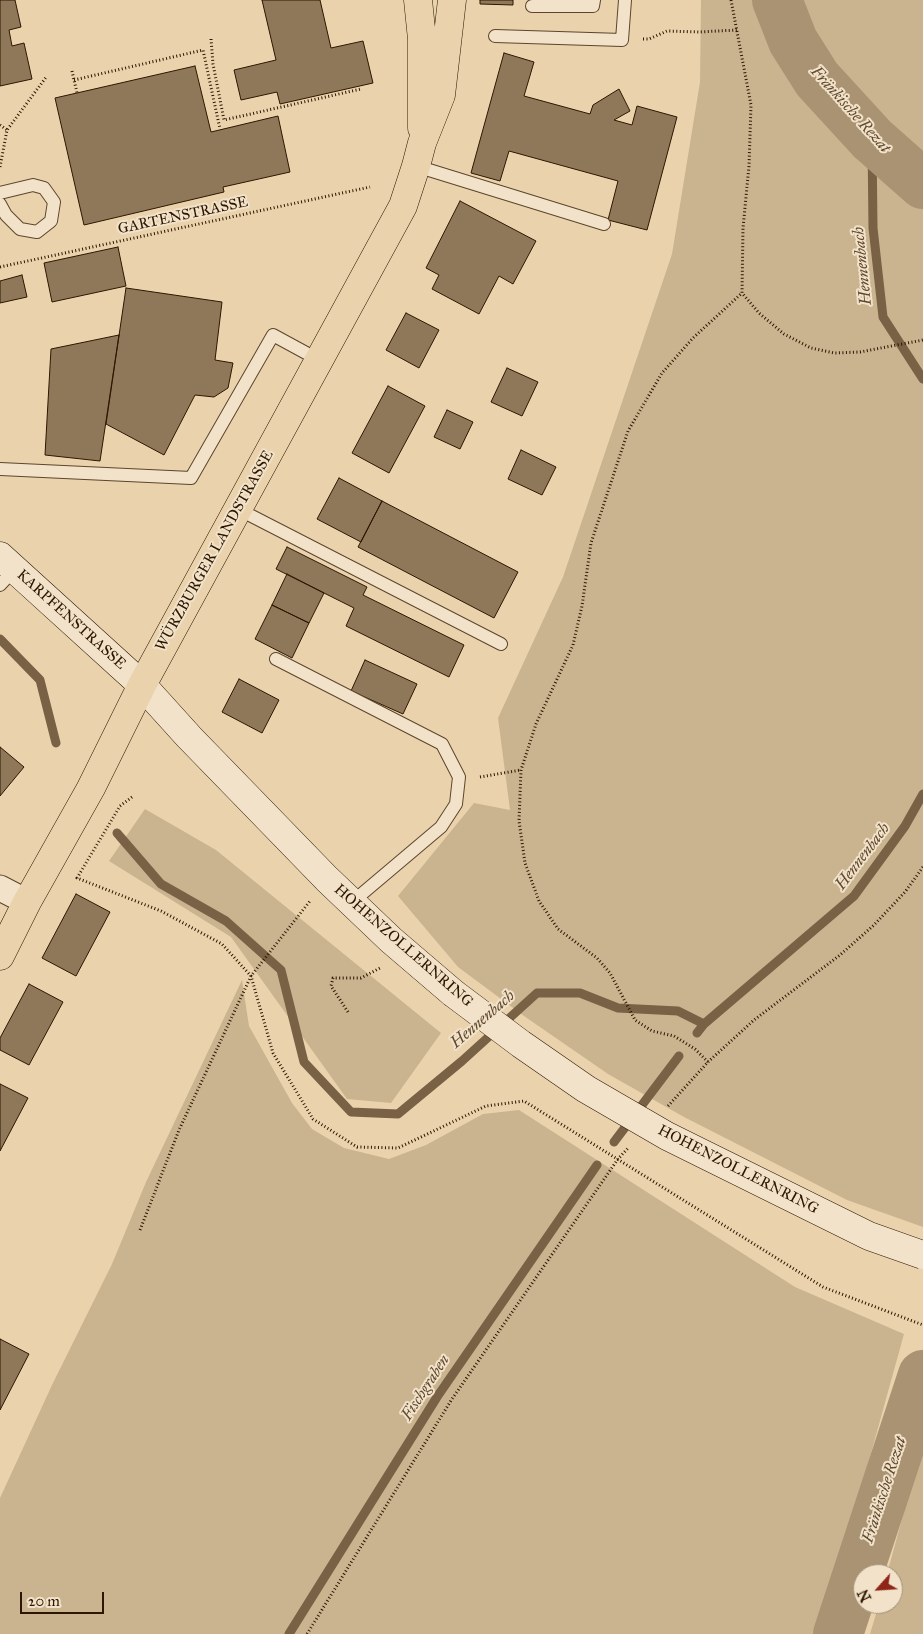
<!DOCTYPE html>
<html>
<head>
<meta charset="utf-8">
<style>
  body { margin:0 }
  #map { position:relative; width:923px; height:1634px; overflow:hidden; background:#ead3ac; font-family:"IM FELL Great Primer",serif }
  canvas { display:block }
  .north { position:absolute; left:853px; top:1564px; width:50px; height:50px; box-sizing:border-box; background:#f1e2c9; border:1px solid #a39079; border-radius:50%; rotate:244deg; font-size:14px; font-weight:700; line-height:20px; text-align:center; color:#2d1600 }
  .north::after { content:''; display:block; margin:auto; width:18px; height:22px; background:#8f2418; clip-path:polygon(50% 0,100% 100%,50% 72%,0 100%) }
  .scale { position:absolute; left:20px; top:1592px; width:84px; height:22px; box-sizing:border-box; border:2px solid #2d1600; border-top:0; padding-left:6px; font-size:15px; line-height:18px; white-space:nowrap; color:#2d1600; -webkit-text-stroke:4px #f1e2c9; paint-order:stroke }
</style>
</head>
<body>
<div id="map">
<canvas width="923" height="1634"></canvas>
<div class="north">N</div>
<div class="scale">20 m</div>
</div>
<script>
const ctx = document.querySelector('canvas').getContext('2d');
ctx.lineJoin = 'round';
function paint(path, color) { ctx.fillStyle = color; ctx.fill(path, 'evenodd'); }
const shape = rows => new Path2D(rows.map(r => 'M' + r).join(''));
function stroke(path, color, width, dash) { ctx.strokeStyle = color; ctx.lineWidth = width; ctx.lineCap = dash ? 'butt' : 'round'; ctx.setLineDash(dash || []); ctx.stroke(path); }
function write(font, color, halo, rows, align = 'center') {
  ctx.font = font + ' "IM FELL Great Primer",serif'; ctx.lineWidth = 4; ctx.setLineDash([]); ctx.textBaseline = 'middle'; ctx.strokeStyle = halo; ctx.fillStyle = color; for (const [text, x, y, turn = 0] of rows) {
    ctx.save(); ctx.translate(x, y); ctx.rotate((+turn || 0) * Math.PI / 180); ctx.textAlign = isNaN(turn) ? turn : align; if (halo) ctx.strokeText(text, 0, 0); ctx.fillText(text, 0, 0); ctx.restore();
  }
}
const green = shape([
  [701,0,923,0,923,1227,847,1200,684,1117,608,1074,524,1016,458,967,398,896,474,803,510,810,498,718,563,577,672,254,700,82],
  [145,809,216,850,441,1033,391,1103,347,1099,231,937,109,861],
  [242,980,249,1026,292,1103,312,1129,344,1148,389,1159,426,1145,483,1114,519,1110,795,1287,904,1334,821,1634,0,1634,0,1498,52,1385,112,1264,146,1182],
  [923,1442,923,1634,870,1634,879,1604,893,1604,893,1574,887,1574]
]);
const stream = shape([
  [872,139,873,228,883,317,923,379],
  [0,639,40,680,56,743],
  [117,833,161,884,226,921,281,970,304,1062,351,1112,398,1114,462,1061,537,993,580,993,618,1008,678,1011,704,1024,854,896,905,826,923,794],
  [697,1033,704,1024],
  [614,1142,679,1056],
  [289,1634,437,1397,597,1165]
]);
const river = shape([
  [777,0,793,41,817,79,872,139,923,184],
  [838,1634,923,1375]
]);
const building = shape([
  [0,0,15,0,21,27,9,30,12,46,24,43,32,79,0,86,0,0],
  [262,0,320,0,331,48,363,41,373,83,280,104,277,92,241,100,234,70,276,60,262,0],
  [480,0,513,0,513,5,480,4,480,0],
  [504,53,534,62,524,96,590,114,593,105,619,89,630,111,614,120,632,125,637,106,677,117,647,230,608,220,618,181,509,151,500,181,471,173,504,53],
  [195,66,211,132,278,116,290,172,223,187,224,192,84,225,55,98,195,66],
  [460,201,536,241,513,284,499,276,479,314,432,289,439,275,426,268,460,201],
  [118,247,126,286,52,302,44,263,118,247],
  [22,275,27,297,0,303,0,281,22,275],
  [126,288,222,302,215,360,233,363,228,388,214,397,195,395,164,455,106,424,126,288],
  [406,313,439,330,419,368,386,350,406,313],
  [119,335,100,461,45,455,51,349,119,335],
  [507,368,538,382,522,416,491,402,507,368],
  [388,386,425,406,389,473,352,453,388,386],
  [447,410,473,422,460,449,434,437,447,410],
  [521,450,556,467,542,495,508,479,521,450],
  [339,478,382,501,361,542,317,519,339,478],
  [382,501,518,572,494,618,358,547,382,501],
  [287,547,367,587,363,595,464,645,449,677,346,626,354,608,276,569,287,547],
  [287,574,324,593,309,623,272,605,287,574],
  [272,605,309,623,292,658,255,639,272,605],
  [365,660,417,684,403,714,351,691,365,660],
  [239,679,279,700,262,733,222,712,239,679],
  [0,747,24,767,0,796,0,747],
  [76,894,110,912,76,976,42,958,76,894],
  [29,984,63,1002,29,1065,0,1050,0,1038,29,984],
  [0,1084,28,1098,0,1151,0,1084],
  [0,1339,29,1354,0,1410,0,1339]
]);
const path = shape([
  [731,0,751,105,749,166,743,228,742,293,759,313,784,334,811,348,834,353,860,352,923,340],
  [211,39,213,64,224,120,361,89],
  [643,39,649,39,667,31,699,32,737,30],
  [72,71,77,93],
  [74,80,203,50,220,129],
  [0,125,7,130],
  [0,167,7,130,47,76],
  [0,267,370,187],
  [480,777,521,770],
  [132,797,120,806,77,878,161,911,222,944,251,976,273,1053,313,1119,357,1147,398,1148,486,1106,524,1101,823,1287,923,1325],
  [348,1012,331,986,333,978,361,978,382,967],
  [708,1062,695,1049,674,1036,652,1031,635,1020,610,973,597,958,558,929,539,901,525,863,519,821,521,770,536,724,573,645,582,606,591,543,628,431,662,373,693,338,742,293],
  [668,1106,708,1062,754,1020,840,955,874,925,905,892,923,867],
  [140,1230,179,1130,251,976,310,901],
  [307,1634,452,1399,618,1159,629,1147]
]);
const lane = shape([
  [532,6,593,6,594,0],
  [495,36,622,40,625,0],
  [416,166,604,224],
  [0,193,33,185,44,188,54,202,51,221,37,232,20,229,6,215,0,204],
  [0,469,191,478,273,335,319,360],
  [238,509,501,644],
  [0,585,15,569],
  [276,659,442,744,459,777,456,804,441,827,351,903]
]);
const street = shape([
  [0,888,27,902]
]);
const secondary = shape([
  [0,556,142,685,189,737,327,879,391,940,453,993]
]);
const primary = shape([
  [418,0,422,39,422,128],
  [0,956,27,902,91,788,142,685,403,206,416,166,422,143,441,95,452,0]
]);
const secondaryBridge = shape([
  [453,993,521,1044,586,1089,667,1136,869,1236,923,1255]
]);
const streetNames = [
  ["GARTENSTRASSE",183,216,-12],
  ["WÜRZBURGER LANDSTRASSE",215,551,-61],
  ["KARPFENSTRASSE",71,620,42],
  ["HOHENZOLLERNRING",403,946,41],
  ["HOHENZOLLERNRING",738,1170,27]
];
const waterNames = [
  ["Fränkische Rezat",850,110,48],
  ["Hennenbach",863,266,-96],
  ["Hennenbach",863,857,-53],
  ["Hennenbach",483,1020,-41],
  ["Fischgraben",426,1388,-57],
  ["Fränkische Rezat",885,1490,-72]
];
paint(green, '#cab38f');
stroke(stream, '#786144', 9);
stroke(river, '#aa9372', 50);
paint(building, '#8f7859');
stroke(building, '#2d1600', 1);
stroke(lane, '#5c452b', 14);
stroke(street, '#5c452b', 27);
stroke(secondary, '#2d1600', 29);
stroke(primary, '#2d1600', 29);
stroke(path, '#2d1600', 3, [1, 2.5]);
stroke(lane, '#f1e2c9', 12);
stroke(street, '#f1e2c9', 25);
stroke(secondary, '#f1e2c9', 28);
stroke(primary, '#ead3ac', 28);
stroke(secondaryBridge, '#2d1600', 29, []);
stroke(secondaryBridge, '#f1e2c9', 28);
write('15px', '#2d1600', '#f1e2c9', streetNames);
write('italic 16px', '#5f482e', '#f1e2c9', waterNames);
</script>
</body>
</html>
